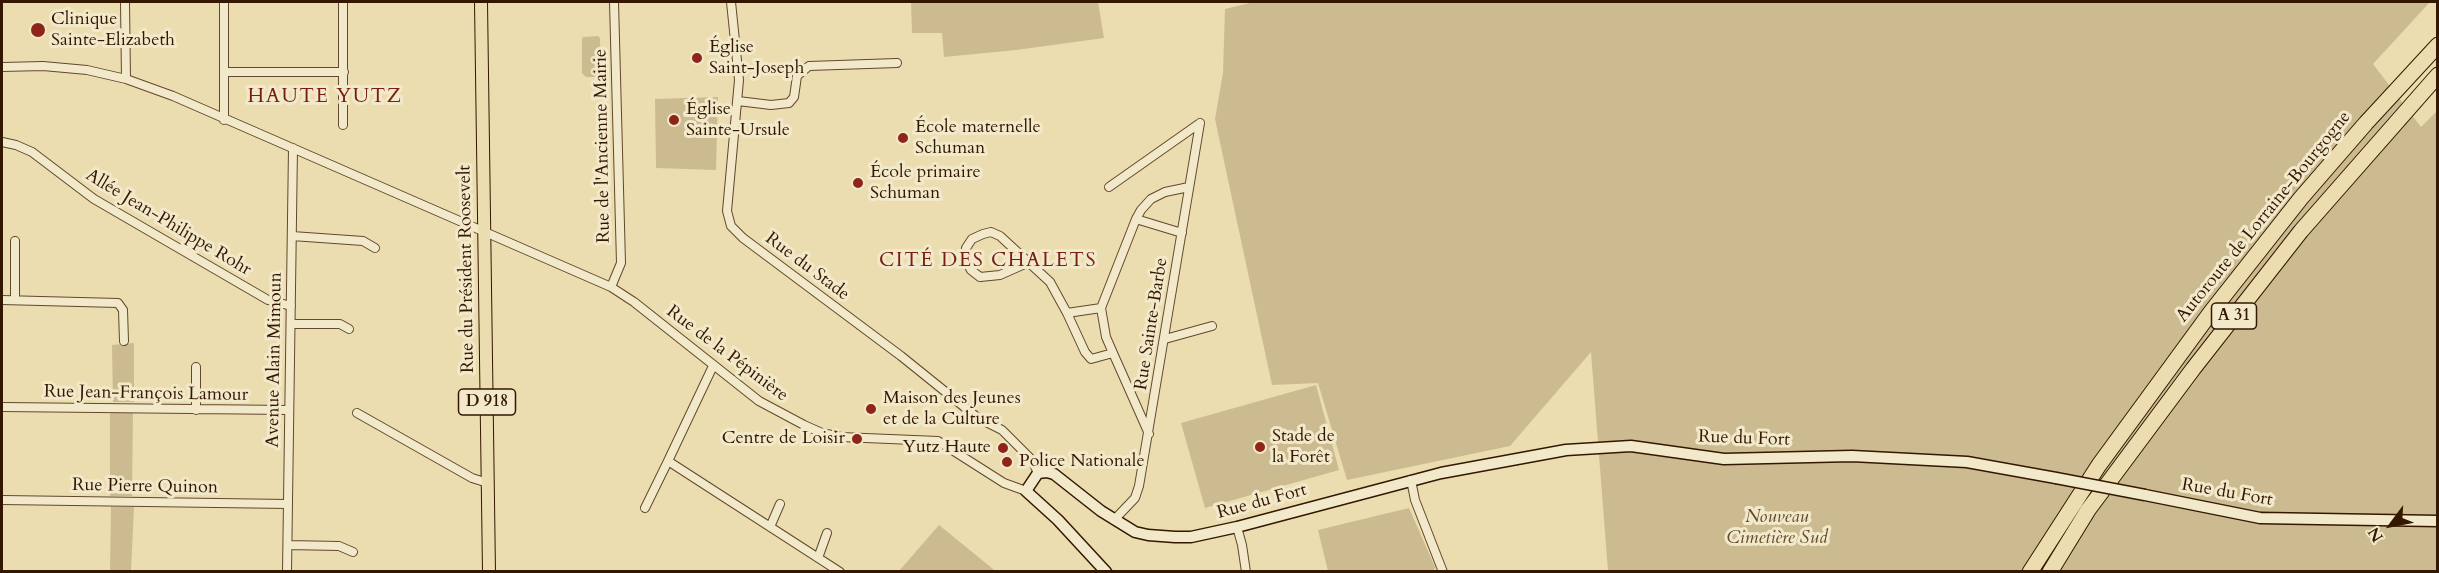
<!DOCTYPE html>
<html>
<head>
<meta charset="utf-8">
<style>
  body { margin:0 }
  #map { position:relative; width:2439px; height:573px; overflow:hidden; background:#ebddaf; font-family:Cardo,serif }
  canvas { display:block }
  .frame { position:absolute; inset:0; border:3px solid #341700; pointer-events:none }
  .north { position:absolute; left:2361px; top:495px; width:60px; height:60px; -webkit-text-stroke:4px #f2e9cb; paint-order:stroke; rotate:238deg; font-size:16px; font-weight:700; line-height:24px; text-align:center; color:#341700 }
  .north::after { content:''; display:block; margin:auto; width:21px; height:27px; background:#341700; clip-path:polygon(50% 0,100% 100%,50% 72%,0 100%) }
</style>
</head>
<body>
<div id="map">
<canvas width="2439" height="573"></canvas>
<div class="frame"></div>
<div class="north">N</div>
</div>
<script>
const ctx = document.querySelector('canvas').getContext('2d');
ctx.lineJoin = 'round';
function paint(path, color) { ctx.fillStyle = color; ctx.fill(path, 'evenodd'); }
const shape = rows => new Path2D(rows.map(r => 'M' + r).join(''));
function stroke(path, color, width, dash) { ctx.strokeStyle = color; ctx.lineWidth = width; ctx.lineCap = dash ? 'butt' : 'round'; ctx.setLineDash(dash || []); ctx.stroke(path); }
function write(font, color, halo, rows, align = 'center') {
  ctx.font = font + ' Cardo,serif'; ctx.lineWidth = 6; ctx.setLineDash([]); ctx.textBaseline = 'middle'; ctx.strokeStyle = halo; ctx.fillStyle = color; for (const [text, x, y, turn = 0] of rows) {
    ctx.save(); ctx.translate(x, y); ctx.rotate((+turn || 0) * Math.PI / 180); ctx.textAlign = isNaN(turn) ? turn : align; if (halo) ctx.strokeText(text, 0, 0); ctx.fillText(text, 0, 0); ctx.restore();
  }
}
const green = shape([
  [911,2,1098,2,1104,38,1016,50,944,57,942,33,912,33],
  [1254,2,2430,2,2373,64,2421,127,2437,111,2437,571,1608,571,1591,352,1510,446,1347,480,1318,383,1272,385,1215,119,1223,73,1225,9],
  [598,36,600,38,601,74,599,77,586,77,582,73,582,39,583,37],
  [718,97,716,170,656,168,655,99],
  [134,343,134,402,113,402,112,345],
  [1316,385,1339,470,1205,508,1181,423],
  [110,412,133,412,132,496,110,496],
  [111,507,134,507,131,571,110,571],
  [1409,508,1435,567,1434,571,1328,571,1318,530],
  [939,525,993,569,995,571,899,571]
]);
const street = shape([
  [125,2,126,79],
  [224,2,224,120],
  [731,2,739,80,727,211,731,226,743,238,901,356,978,418,1002,430,1032,460,1038,473],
  [2,67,43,66,87,70,126,79,173,96,611,287,634,302,759,401,804,425,822,433,841,437,938,441,1004,483,1026,491],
  [224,72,344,72],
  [738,101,771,105,789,103,794,97,797,76,809,66,897,63],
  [343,125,343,2],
  [2,142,16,145,32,152,94,199,268,300,291,306],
  [1109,187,1200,123],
  [1136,219,1141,210,1151,199,1165,192,1189,187],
  [292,236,363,241,375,248],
  [1027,263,1000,275,980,277,971,270,965,259,966,248,972,239,983,234,991,232,1000,236,1050,282,1067,313,1101,308,1106,337,1113,353,1149,434],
  [611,287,621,263,614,2],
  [2,300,118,303,123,310,124,341],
  [15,300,15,241],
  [1101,308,1136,219,1182,233],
  [1067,313,1085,352,1091,359,1113,353],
  [291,324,340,324,349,329],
  [1165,339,1212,326],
  [713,366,668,461,840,572],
  [2,407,289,410],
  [196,410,196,367],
  [357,413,472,478,488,483],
  [1411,480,1415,500,1443,572],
  [2,500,288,504],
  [645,508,668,461],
  [1114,520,1135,498,1139,486,1200,123],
  [770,527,780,504],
  [1237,527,1242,545,1246,572],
  [288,545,339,546,353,552],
  [818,558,827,533],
  [287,572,293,148]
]);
const secondary = shape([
  [2145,495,2260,518,2438,521],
  [1106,572,1058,520,1026,491,1038,473,1047,472,1054,474,1101,511,1135,532,1148,535,1175,537,1191,537,1237,527,1441,473,1566,450,1631,446,1724,459,1852,456,1967,462,2056,478]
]);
const primary = shape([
  [481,2,489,572]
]);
const highway = shape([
  [2030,572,2099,465,2211,312,2301,198,2366,123,2438,45],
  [2050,572,2088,510,2193,369,2301,231,2438,75]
]);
const secondaryBridge = shape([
  [2056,478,2145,495]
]);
const markers = [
  [38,30,8,"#8f2418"],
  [697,58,6,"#8f2418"],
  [674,120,6,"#8f2418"],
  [903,138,6,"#8f2418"],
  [858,183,6,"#8f2418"],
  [871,409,6,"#8f2418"],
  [857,439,6,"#8f2418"],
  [1260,447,6,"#8f2418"],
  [1003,448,6,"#8f2418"],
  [1007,462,6,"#8f2418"]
];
const shields = [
  [2234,316,45],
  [487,402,57]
];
const shieldNames = [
  ["A 31",2234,316],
  ["D 918",487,402]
];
const poiNames = [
  ["Clinique",51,20],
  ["Sainte-Elizabeth",51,41],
  ["Église",709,48],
  ["Saint-Joseph",709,69],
  ["Église",686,110],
  ["Sainte-Ursule",686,131],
  ["École maternelle",915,128],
  ["Schuman",915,149],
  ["École primaire",870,173],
  ["Schuman",870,194],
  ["Maison des Jeunes",883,399],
  ["et de la Culture",883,420],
  ["Stade de",1272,437],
  ["la Forêt",1272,458],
  ["Centre de Loisir",845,439,"right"],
  ["Yutz Haute",991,448,"right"],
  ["Police Nationale",1019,462]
];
const streetNames = [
  ["Rue de l'Ancienne Mairie",603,146,-91],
  ["Autoroute de Lorraine-Bourgogne",2264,217,-51],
  ["Allée Jean-Philippe Rohr",168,223,31],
  ["Rue du Stade",807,267,37],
  ["Rue du Président Roosevelt",467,269,-91],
  ["Rue Sainte-Barbe",1152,324,-81],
  ["Rue de la Pépinière",727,354,37],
  ["Avenue Alain Mimoun",275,360,-89],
  ["Rue Jean-François Lamour",146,394,1],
  ["Rue du Fort",1744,439,2],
  ["Rue Pierre Quinon",145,487,1],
  ["Rue du Fort",2227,493,10],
  ["Rue du Fort",1262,502,-15]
];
const parkNames = [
  ["Nouveau",1777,518],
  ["Cimetière Sud",1777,539]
];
const neighbourhoodNames = [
  ["HAUTE YUTZ",325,97],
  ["CITÉ DES CHALETS",988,261]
];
paint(green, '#ccbb91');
stroke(street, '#62482c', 10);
stroke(secondary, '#341700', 13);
stroke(primary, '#341700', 14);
stroke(highway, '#341700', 17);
stroke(street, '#f2e9cb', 8);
stroke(secondary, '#f2e9cb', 10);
stroke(primary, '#ebddaf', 12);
stroke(highway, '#ebddaf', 15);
stroke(secondaryBridge, '#341700', 13, []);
stroke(secondaryBridge, '#f2e9cb', 10);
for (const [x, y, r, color] of markers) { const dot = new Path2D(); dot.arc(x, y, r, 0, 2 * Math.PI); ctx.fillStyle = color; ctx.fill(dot); stroke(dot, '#f2e9cb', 2); }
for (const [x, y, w] of shields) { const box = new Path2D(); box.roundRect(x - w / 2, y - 13, w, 26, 4.5); ctx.fillStyle = '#f2e9cb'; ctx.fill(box); stroke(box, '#341700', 1.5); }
write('bold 16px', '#341700', null, shieldNames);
write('18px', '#341700', '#f2e9cb', poiNames, 'left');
write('18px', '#341700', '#f2e9cb', streetNames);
write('italic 18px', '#62482c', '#f2e9cb', parkNames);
ctx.letterSpacing = '1.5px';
write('20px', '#7a1f14', '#f2e9cb', neighbourhoodNames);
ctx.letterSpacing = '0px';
</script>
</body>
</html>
